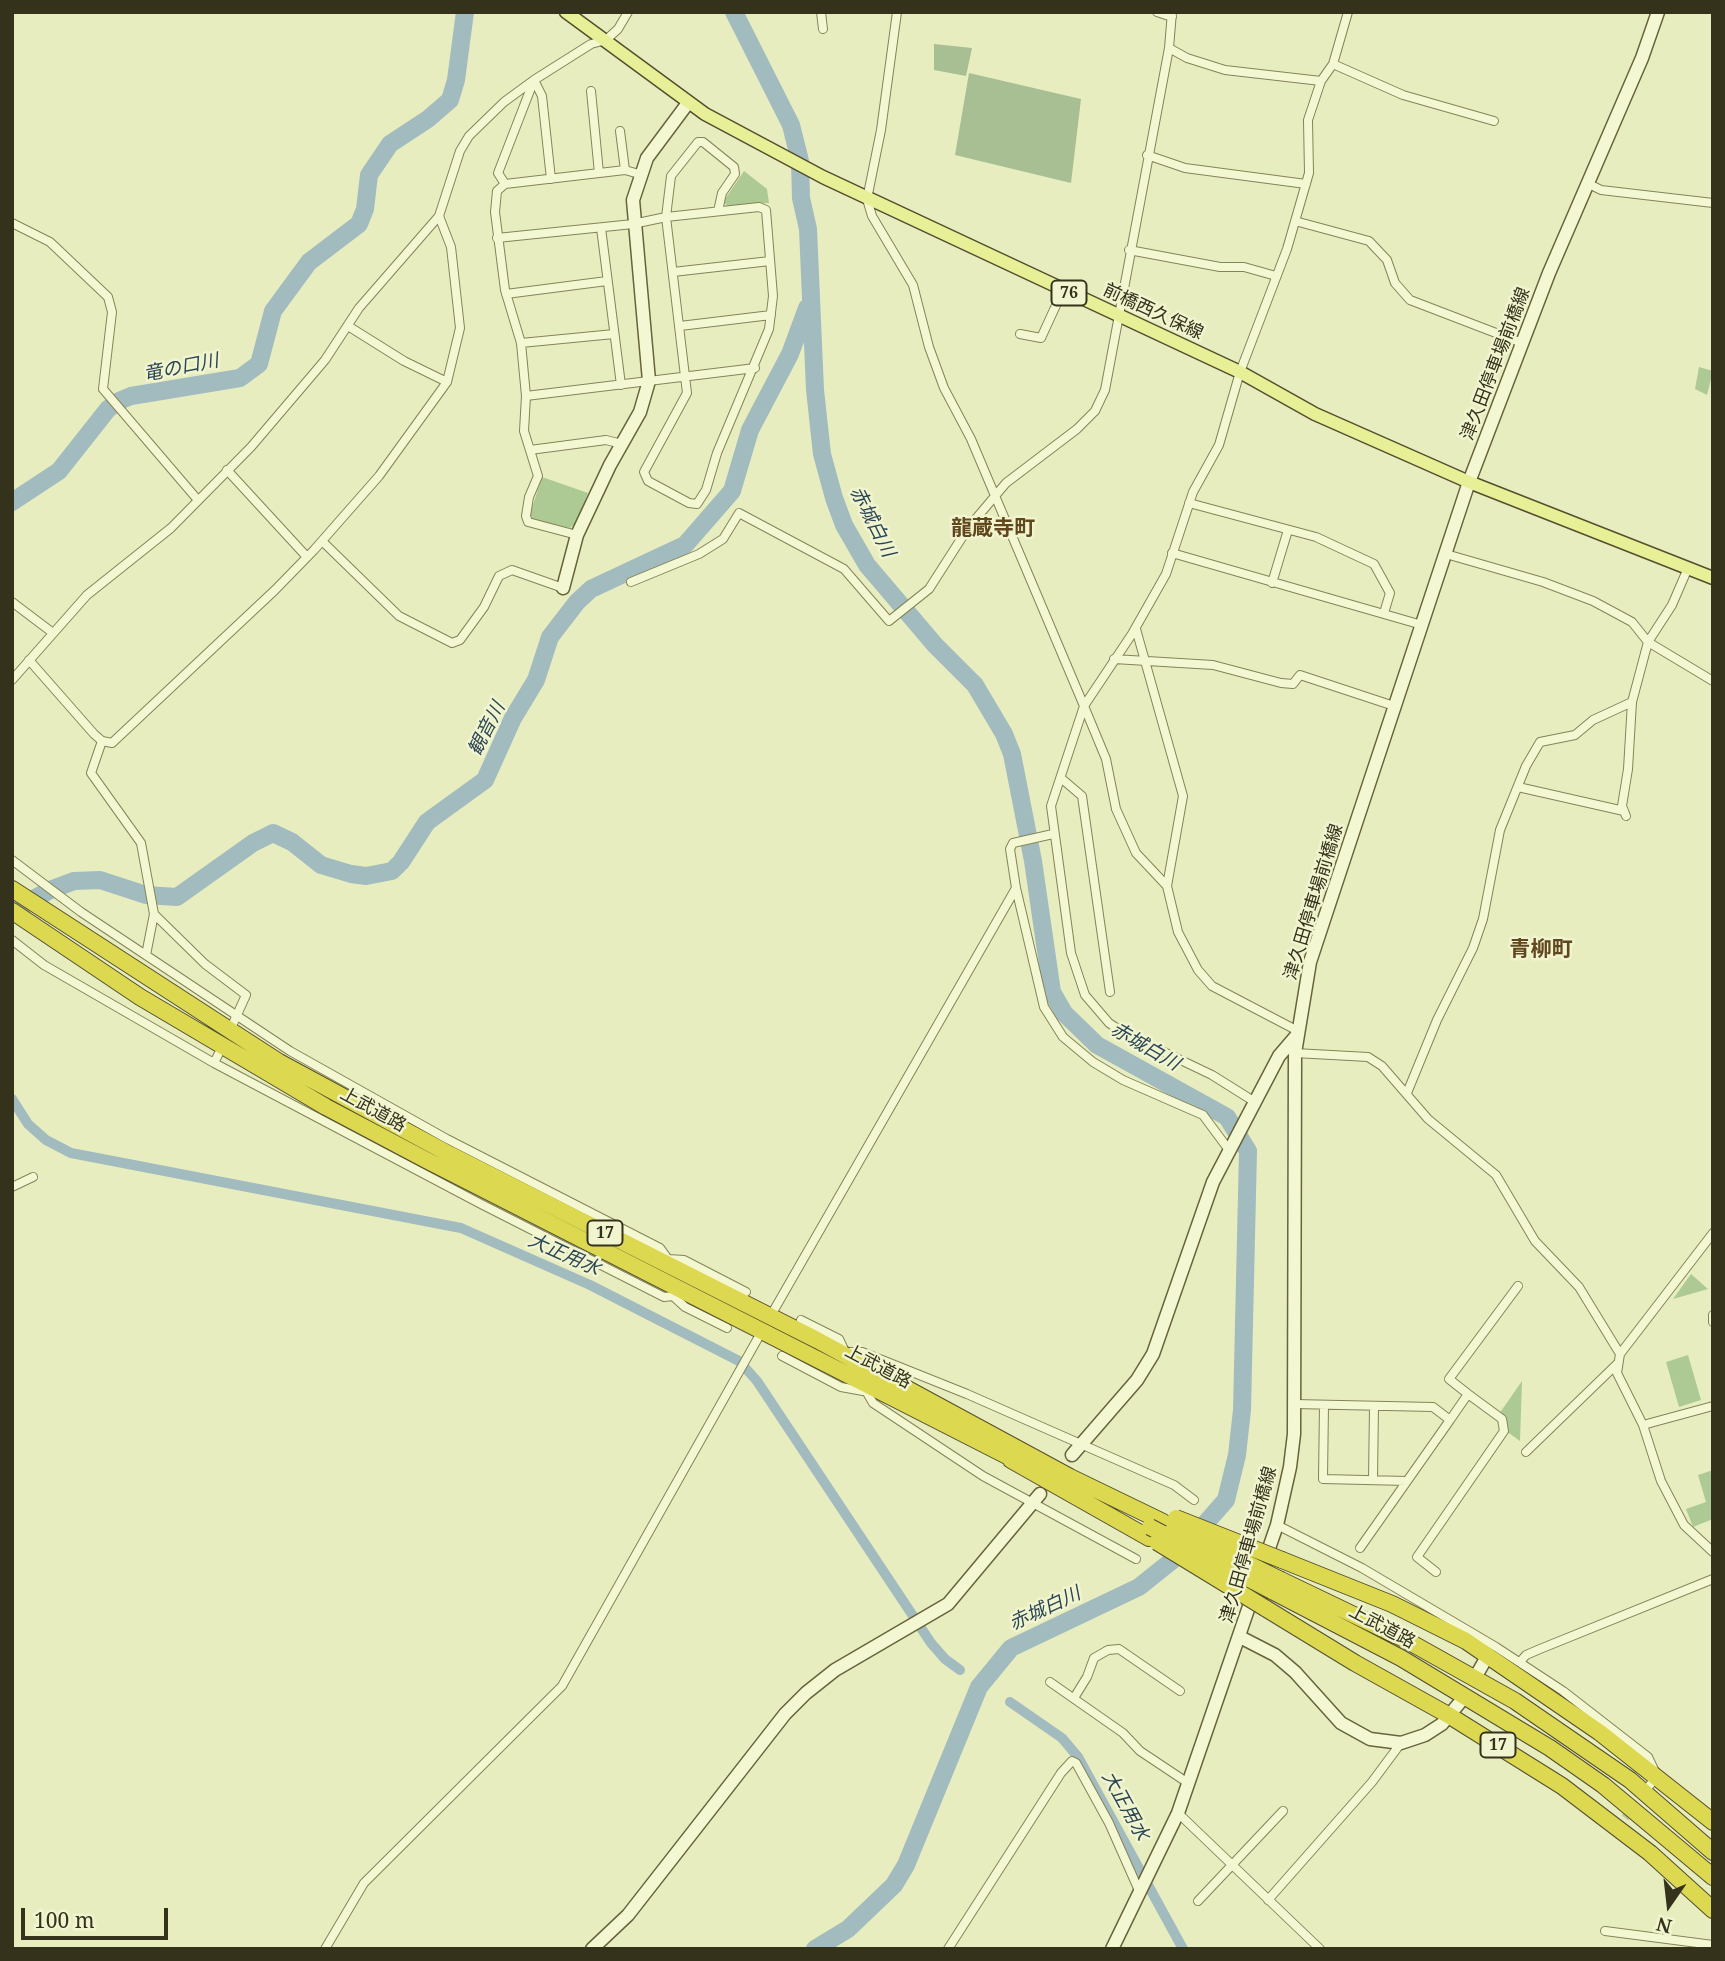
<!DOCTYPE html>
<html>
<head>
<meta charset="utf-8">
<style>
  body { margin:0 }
  #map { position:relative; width:1725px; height:1961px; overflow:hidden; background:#e8edc0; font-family:"Noto Serif",serif }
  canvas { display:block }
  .frame { position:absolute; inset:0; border:14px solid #35321c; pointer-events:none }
  .north { position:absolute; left:1634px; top:1870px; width:70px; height:70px; -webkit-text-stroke:5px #f0f4cf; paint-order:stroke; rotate:194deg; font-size:19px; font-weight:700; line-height:28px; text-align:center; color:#35321c }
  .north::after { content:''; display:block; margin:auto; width:24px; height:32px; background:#35321c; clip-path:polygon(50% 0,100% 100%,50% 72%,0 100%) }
  .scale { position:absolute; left:21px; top:1908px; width:147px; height:32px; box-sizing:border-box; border:4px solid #35321c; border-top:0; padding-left:9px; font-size:21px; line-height:24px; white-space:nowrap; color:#35321c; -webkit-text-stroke:5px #f0f4cf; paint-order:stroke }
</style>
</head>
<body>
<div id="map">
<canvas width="1725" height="1961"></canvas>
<div class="frame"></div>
<div class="north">N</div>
<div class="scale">100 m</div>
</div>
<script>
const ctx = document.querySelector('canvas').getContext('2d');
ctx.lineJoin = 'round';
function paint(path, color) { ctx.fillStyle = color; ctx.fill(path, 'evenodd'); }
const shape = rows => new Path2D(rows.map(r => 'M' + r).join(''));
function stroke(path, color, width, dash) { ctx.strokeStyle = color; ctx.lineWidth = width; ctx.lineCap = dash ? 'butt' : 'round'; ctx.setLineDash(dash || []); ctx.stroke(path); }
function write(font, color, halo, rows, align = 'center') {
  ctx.font = font + ' "Noto Serif","Noto Sans JP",serif'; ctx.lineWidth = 5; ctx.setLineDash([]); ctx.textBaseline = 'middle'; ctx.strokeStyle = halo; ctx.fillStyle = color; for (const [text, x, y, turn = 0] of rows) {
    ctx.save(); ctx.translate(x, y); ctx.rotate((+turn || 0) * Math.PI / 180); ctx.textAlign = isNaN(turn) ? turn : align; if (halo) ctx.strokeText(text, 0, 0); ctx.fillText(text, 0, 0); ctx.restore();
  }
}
const green = shape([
  [744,171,767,189,769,203,728,206,723,202],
  [1699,367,1713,371,1707,395,1695,389],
  [542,477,588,493,576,523,570,528,533,520,530,514],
  [1691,1274,1708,1289,1673,1299],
  [1688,1355,1701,1400,1679,1407,1666,1362],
  [1522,1381,1520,1441,1506,1431,1499,1414],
  [1713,1470,1713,1519,1693,1527,1686,1509,1706,1502,1698,1475]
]);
const cemetery = shape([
  [934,44,972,48,966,76,934,70],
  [969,73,1081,99,1071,183,955,155]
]);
const canal = shape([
  [12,1099,28,1124,46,1140,71,1153,461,1228,590,1285,739,1361,757,1381,931,1643,945,1659,960,1670],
  [1010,1702,1062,1738,1078,1757,1183,1949]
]);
const river = shape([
  [734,12,791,125,800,161,801,198,808,229,815,390,822,454,834,498,844,525,867,565,935,645,975,685,1004,734,1012,754,1033,861,1052,992,1064,1013,1097,1045,1227,1117,1248,1151,1242,1410,1237,1455,1226,1500,1174,1559,1139,1587,1011,1648,979,1687,906,1865,894,1885,848,1929,815,1949],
  [12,502,59,471,108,409,119,401,131,396,240,378,259,364,273,311,309,262,359,224,365,209,369,175,390,144,428,119,450,100,456,80,465,12],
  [12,911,50,890,74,881,100,880,146,895,177,897,253,843,273,833,292,842,321,865,351,874,366,876,392,871,401,862,427,822,485,780,513,718,536,680,550,637,577,602,591,589,685,545,732,491,750,430,790,354,807,308]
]);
const streetTunnel = shape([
  [1625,1818,1645,1792]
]);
const street = shape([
  [821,12,823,29],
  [897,12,881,130,867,199,872,216,913,285,929,347,944,388,971,439,1084,706,1106,759,1116,809,1136,853,1167,886,1178,932,1198,970,1212,986,1298,1031],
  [1157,12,1172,17],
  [1169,48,1187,58,1225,70,1321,81],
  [1333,64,1403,95,1494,121],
  [534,80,542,96,551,179],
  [591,91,599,173],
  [620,131,625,170],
  [1147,155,1185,168,1306,184],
  [1587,183,1601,190,1713,203],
  [505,184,498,173,534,80],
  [1295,221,1369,241,1387,260,1395,283,1410,300,1522,343],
  [12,223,50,242,108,297,112,312,103,389,197,499],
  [601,228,621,385],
  [497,238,633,224,666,217,759,207,766,210,773,296,769,329,717,453,706,490,697,504,689,503,648,481,644,472,687,393,666,217,671,176,698,142,703,142,734,167,735,174,722,193,718,211],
  [1129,250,1220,267,1244,267,1276,276],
  [673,272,770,261],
  [506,294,607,281],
  [348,326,404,361,447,382],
  [680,326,771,315],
  [1020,334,1041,338,1063,290],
  [521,343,614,334],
  [526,396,755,368],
  [530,450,606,440,622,444],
  [227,470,307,557],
  [1189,503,1316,537,1374,564,1390,593,1384,613],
  [577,535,528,522,526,516,529,497,538,476,524,431,526,396,521,343,505,290,495,212,497,191,505,184,625,170,639,174],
  [322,541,399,616,452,643,460,640,484,607,499,576,512,570,563,588],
  [1172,553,1422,625],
  [1446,554,1543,582,1593,601,1632,622,1648,642,1713,681],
  [631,582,699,554,723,539,739,513,844,569,889,621,929,589,968,528,1006,483,1077,429,1095,411,1105,390,1169,48,1172,12],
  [1272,583,1288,530],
  [12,602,53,633],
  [1136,629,1183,796,1167,886],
  [1114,659,1213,665,1281,683,1293,684,1300,675,1394,706],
  [29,660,94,734,102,741,112,743,275,590,314,550,379,476,447,382,460,328,451,247,439,216],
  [12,680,87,595,171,528,251,447,325,360,359,308,439,216,460,151,469,136,504,102,534,80,591,44,606,40,618,29,628,12],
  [102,741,91,773,141,843,154,914,146,955],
  [1062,779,1082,796,1110,992],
  [1518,787,1624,811],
  [1626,816,1622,806,1628,769,1632,702],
  [1053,834,1013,843,1010,849,1016,888,1044,1007,1063,1037,1093,1062,1123,1080,1203,1115,1229,1150],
  [12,860,81,912,290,1051,447,1139,660,1248,668,1259,666,1265],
  [154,914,205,964,246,995,231,1028],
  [12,940,44,965,214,1063,481,1204,664,1297,673,1296,680,1288],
  [1295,1053,1368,1057,1382,1066,1428,1119,1496,1175,1535,1241,1579,1287,1620,1354,1617,1373,1643,1425,1661,1481,1684,1525,1713,1552],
  [214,1063,219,1053],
  [1407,1093,1437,1020,1473,948,1483,919,1500,830,1526,766,1540,742,1575,735,1593,720,1632,702,1648,642,1672,605,1688,568],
  [1255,1102,1212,1075,1124,1033,1109,1023,1085,995,1071,953,1051,806,1084,706,1132,634,1166,574,1193,492,1219,445,1240,372,1287,249,1309,173,1308,120,1321,81,1333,64,1348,12],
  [12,1187,33,1177],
  [668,1259,684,1260,746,1292],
  [673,1296,685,1307,727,1328],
  [1713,1315,1713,1322],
  [770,1317,1016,888],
  [801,1320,839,1339,847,1356],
  [1620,1354,1713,1233],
  [782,1356,841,1387,863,1391],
  [846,1357,850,1352,862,1352,967,1394,1174,1485,1194,1500],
  [862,1384,873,1403,983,1476,1136,1559],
  [1294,1404,1433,1407,1450,1420,1360,1548],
  [1324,1405,1323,1479,1407,1481],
  [1450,1420,1468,1394,1449,1379,1518,1286],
  [1643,1425,1713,1406],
  [1526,1452,1618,1363],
  [1373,1480,1374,1406],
  [1277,1525,1362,1568,1496,1647,1563,1691,1648,1757,1657,1776,1646,1790],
  [1436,1572,1417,1557,1504,1431,1502,1419,1468,1394],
  [1520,1662,1526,1655,1540,1649,1713,1579],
  [1050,1682,1123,1733,1140,1751,1188,1783],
  [1074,1698,1087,1677,1094,1658,1108,1650,1119,1649,1180,1691],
  [1178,1813,1320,1949],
  [1268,1900,1372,1782,1401,1743],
  [1198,1901,1283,1811],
  [1605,1931,1713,1945],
  [325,1949,364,1883,562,1686,762,1331],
  [948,1949,1061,1773,1072,1761,1076,1763,1109,1823,1140,1893]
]);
const secondary = shape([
  [563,588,577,535,610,465,640,412,649,381,633,200,647,158,688,103],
  [1072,1455,1137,1380,1153,1354,1213,1182,1279,1056,1297,1035],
  [1240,1637,1275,1655,1295,1672,1341,1723,1370,1739,1401,1743,1425,1735,1442,1724,1461,1701],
  [1476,1676,1488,1655],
  [592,1949,628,1915,785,1714,806,1693,835,1670,948,1604,1040,1494],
  [1112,1949,1178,1813,1277,1525,1290,1467,1294,1434,1295,1053,1310,962,1469,482,1549,273,1642,58,1658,12]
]);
const primary = shape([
  [566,12,705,114,823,177,1240,372,1315,414,1469,482,1713,578]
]);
const highway = shape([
  [12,889,279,1062,449,1154,817,1340,1070,1477,1163,1522],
  [12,911,140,997,326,1107,428,1161,1019,1462],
  [1011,1460,1149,1538],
  [1282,1560,1392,1604,1466,1641,1599,1732,1713,1822],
  [1281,1580,1406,1640,1515,1701,1630,1780,1713,1852],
  [1272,1591,1401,1658,1550,1748,1603,1785,1713,1877],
  [1265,1608,1355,1663,1450,1716,1562,1786,1650,1853,1713,1910]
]);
const highwayBridge = shape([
  [1176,1518,1282,1560],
  [1150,1527,1272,1591],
  [1174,1528,1281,1580],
  [1157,1542,1265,1608]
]);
const shields = [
  [1069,293,35],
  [605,1233,35],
  [1498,1745,35]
];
const shieldNames = [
  ["76",1069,293],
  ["17",605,1233],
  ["17",1498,1745]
];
const streetNames = [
  ["前橋西久保線",1153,312,25],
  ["津久田停車場前橋線",1496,364,-69],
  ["津久田停車場前橋線",1314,902,-73],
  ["上武道路",373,1110,29],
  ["上武道路",878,1367,28],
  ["津久田停車場前橋線",1249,1545,-74],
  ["上武道路",1382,1627,28]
];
const waterNames = [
  ["竜の口川",181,368,-11],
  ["赤城白川",872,522,63],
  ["観音川",487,729,-63],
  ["赤城白川",1145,1047,30],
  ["大正用水",564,1255,24],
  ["赤城白川",1045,1609,-25],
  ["大正用水",1125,1806,61]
];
const quarterNames = [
  ["龍蔵寺町",993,529],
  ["青柳町",1541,950]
];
paint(green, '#adca94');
paint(cemetery, '#a8bf93');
stroke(canal, '#a2bbbf', 10);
stroke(river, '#a2bbbf', 18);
stroke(streetTunnel, '#c4c89f', 8, [8, 4]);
stroke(street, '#858358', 10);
stroke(secondary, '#67633b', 15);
stroke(primary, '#534e2d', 15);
stroke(highway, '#534e2d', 18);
stroke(street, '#f4f8d2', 8);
stroke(secondary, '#f4f8d2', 12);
stroke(primary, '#e7f097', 12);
stroke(highway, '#dcd850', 16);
stroke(highwayBridge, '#534e2d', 18, []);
stroke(highwayBridge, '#dcd850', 16);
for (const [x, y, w] of shields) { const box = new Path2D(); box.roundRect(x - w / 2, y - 12.5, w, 25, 5); ctx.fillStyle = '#f0f4cf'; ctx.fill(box); stroke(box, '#35321c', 2); }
write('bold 16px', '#35321c', null, shieldNames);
write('18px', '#35321c', '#f0f4cf', streetNames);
write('italic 19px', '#2c4655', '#f0f4cf', waterNames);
write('bold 21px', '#61471d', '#f0f4cf', quarterNames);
</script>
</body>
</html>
